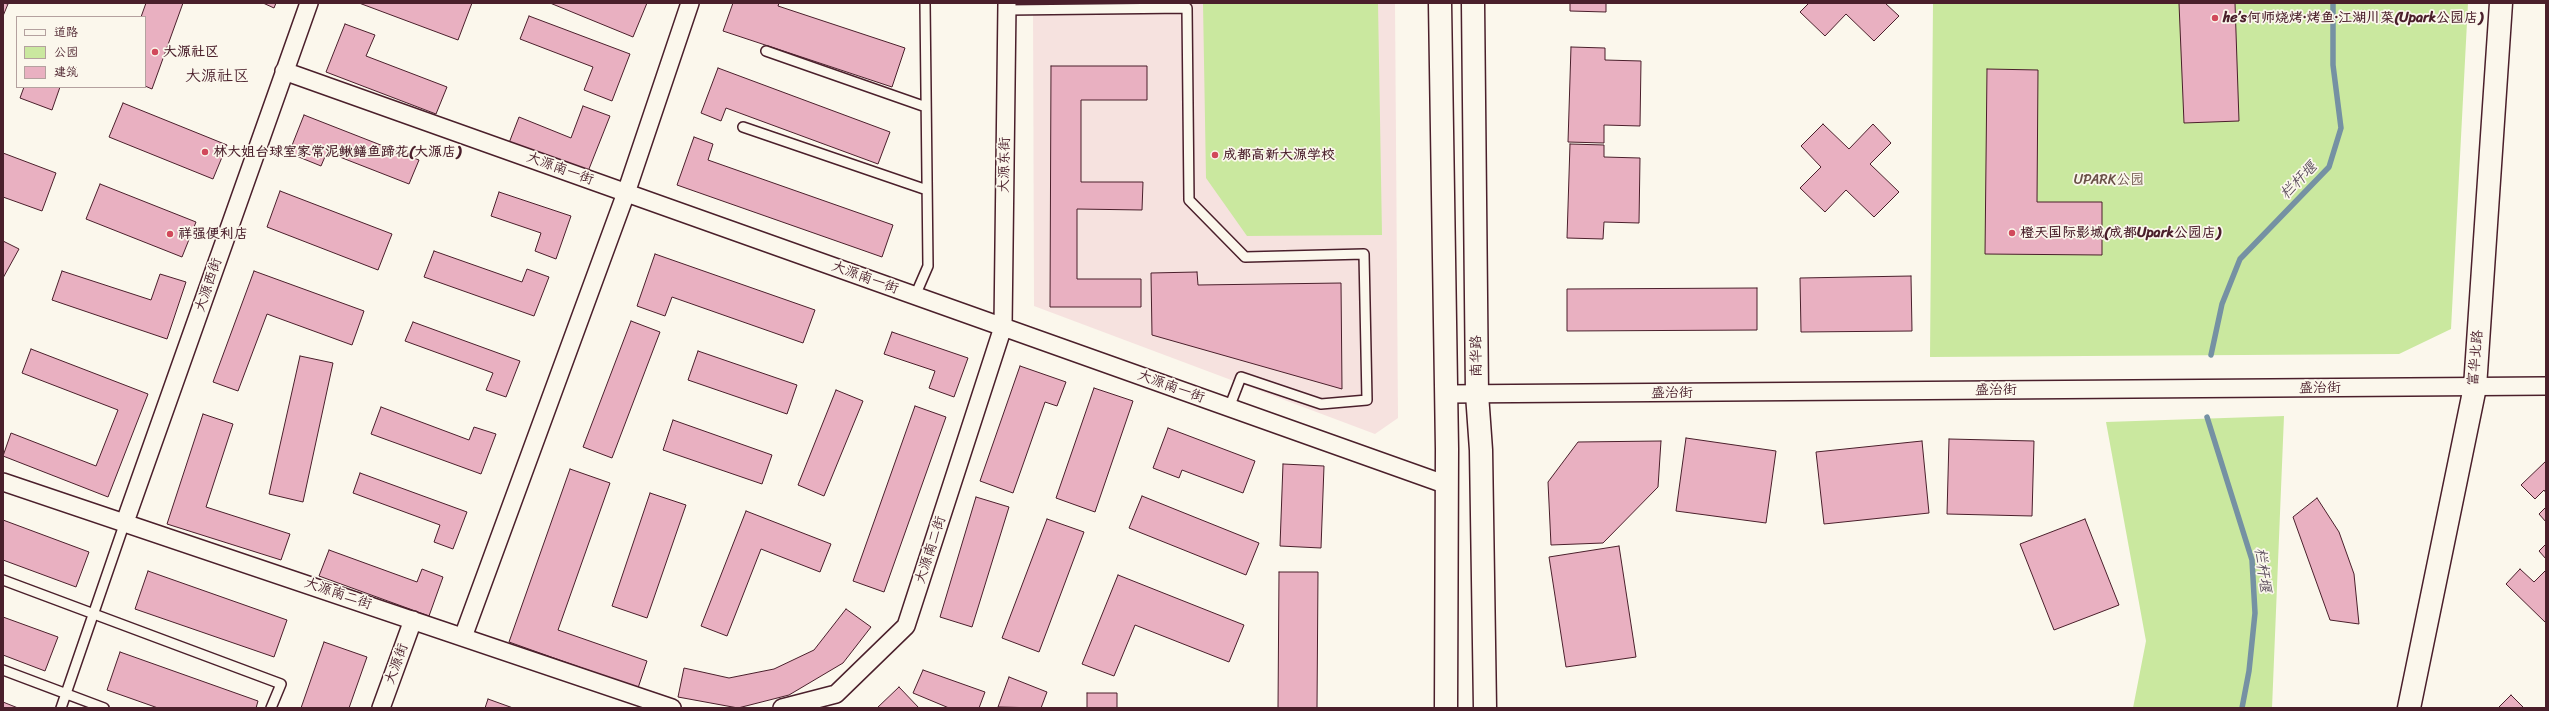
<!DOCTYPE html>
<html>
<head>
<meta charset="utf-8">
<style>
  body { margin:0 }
  #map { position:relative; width:2549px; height:711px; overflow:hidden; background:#fbf7ec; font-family:Sriracha,"LXGW WenKai TC",sans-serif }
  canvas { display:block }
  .frame { position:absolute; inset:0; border:4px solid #4a1f2b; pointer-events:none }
  .legend { position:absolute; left:16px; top:16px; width:130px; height:72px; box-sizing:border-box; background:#fbf7ec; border:1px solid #b4a19f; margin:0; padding:5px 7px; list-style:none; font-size:12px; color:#4a1f2b }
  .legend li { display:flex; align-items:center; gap:8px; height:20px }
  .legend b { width:20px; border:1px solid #b4a19f }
</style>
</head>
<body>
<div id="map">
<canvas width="2549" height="711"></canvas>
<div class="frame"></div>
<ul class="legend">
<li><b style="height:5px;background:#fbf7ec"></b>道路</li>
<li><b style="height:11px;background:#cae89f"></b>公园</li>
<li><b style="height:11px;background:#e9b0c1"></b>建筑</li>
</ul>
</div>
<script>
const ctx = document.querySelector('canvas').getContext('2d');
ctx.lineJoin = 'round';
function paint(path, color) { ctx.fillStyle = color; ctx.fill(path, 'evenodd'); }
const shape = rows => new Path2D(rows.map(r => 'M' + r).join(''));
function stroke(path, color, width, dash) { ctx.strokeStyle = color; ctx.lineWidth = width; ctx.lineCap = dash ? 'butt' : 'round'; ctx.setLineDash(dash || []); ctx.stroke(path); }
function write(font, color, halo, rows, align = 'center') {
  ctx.font = font + ' Sriracha,"LXGW WenKai TC",sans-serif'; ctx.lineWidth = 3.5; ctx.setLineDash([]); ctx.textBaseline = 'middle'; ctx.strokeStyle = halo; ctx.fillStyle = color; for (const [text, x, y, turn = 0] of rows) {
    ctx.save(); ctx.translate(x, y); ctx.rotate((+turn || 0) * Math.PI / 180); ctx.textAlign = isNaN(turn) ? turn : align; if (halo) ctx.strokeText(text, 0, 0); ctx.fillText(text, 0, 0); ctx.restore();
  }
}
const built = shape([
  [1033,3,1395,3,1398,418,1375,434,1034,306]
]);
const green = shape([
  [1203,3,1378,3,1382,235,1247,236,1206,178],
  [1933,3,2468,3,2451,329,2399,354,1930,357],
  [2284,416,2272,708,2133,708,2146,641,2106,422]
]);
const stream = shape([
  [2211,355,2222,304,2240,259,2329,167,2341,128,2333,65,2333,3],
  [2207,417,2252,560,2255,613,2249,671,2242,708]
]);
const building = shape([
  [3,3,8,4,3,16,3,3],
  [146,3,183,3,152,89,145,86,145,17,141,17,146,3],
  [263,3,276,3,274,8,263,3],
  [359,3,472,3,458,40,359,3],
  [550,3,647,3,633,37,550,3],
  [733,3,779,3,778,6,905,48,892,87,723,31,733,3],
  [1570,3,1606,3,1606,12,1570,11,1570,3],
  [1809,3,1885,3,1899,16,1874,41,1846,14,1825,36,1800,12,1809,3],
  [2179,3,2235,3,2239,121,2184,123,2179,3],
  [529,16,630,54,612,101,584,90,593,67,520,39,529,16],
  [345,24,375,35,366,56,447,87,436,114,326,72,345,24],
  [1571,47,1605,48,1605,60,1641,61,1640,126,1604,125,1604,143,1568,142,1571,47],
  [1051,66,1147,66,1147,100,1081,100,1081,182,1143,182,1142,210,1077,209,1077,279,1141,279,1141,307,1050,307,1051,66],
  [718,68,890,132,878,164,726,108,721,121,701,113,718,68],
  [1987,69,2038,70,2037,202,2102,202,2102,255,1985,254,1987,69],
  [24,87,60,87,52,110,20,98,24,87],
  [123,103,227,145,213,179,109,137,123,103],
  [583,106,610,116,587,174,509,143,519,117,571,138,583,106],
  [304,115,419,160,409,184,327,152,321,166,289,153,304,115],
  [1823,124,1849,149,1873,124,1891,143,1870,164,1899,192,1874,217,1846,190,1825,212,1800,188,1821,167,1801,146,1823,124],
  [694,137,713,144,708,160,893,225,882,257,677,185,694,137],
  [1570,144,1604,145,1604,157,1640,158,1639,223,1604,222,1603,239,1567,238,1570,144],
  [3,153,56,173,42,211,3,197,3,153],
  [100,184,196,222,182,257,86,219,100,184],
  [280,191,392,234,378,270,267,227,280,191],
  [499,192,571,216,556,259,535,251,541,233,491,216,499,192],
  [3,241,19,249,3,278,3,241],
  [434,251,522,282,527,269,549,277,534,316,424,277,434,251],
  [655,254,815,310,803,343,672,297,665,316,637,306,655,254],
  [62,271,151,300,160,274,186,282,167,339,52,300,62,271],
  [254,271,364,311,352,345,267,314,238,391,213,382,254,271],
  [1197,272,1198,285,1341,283,1342,389,1152,335,1151,273,1197,272],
  [1911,276,1912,331,1801,332,1800,278,1911,276],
  [1757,288,1757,330,1567,331,1567,289,1757,288],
  [631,321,660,332,612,458,583,447,631,321],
  [413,322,520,361,506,397,486,390,493,373,405,341,413,322],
  [892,332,968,358,954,397,929,388,935,371,884,354,892,332],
  [31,349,148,394,108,497,3,456,11,433,96,466,118,410,22,373,31,349],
  [698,351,797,385,787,414,688,380,698,351],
  [300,356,333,363,303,502,269,494,300,356],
  [1020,366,1066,382,1057,406,1045,402,1013,493,980,481,1020,366],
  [1094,388,1133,401,1095,512,1056,498,1094,388],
  [836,390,863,401,824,496,798,485,836,390],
  [915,406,946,417,884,592,853,581,915,406],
  [381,407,469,440,474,427,496,434,481,474,371,434,381,407],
  [203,414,233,424,206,507,290,534,281,560,167,524,203,414],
  [673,420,772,455,762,484,663,450,673,420],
  [1168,428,1255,461,1243,493,1182,470,1179,478,1153,468,1168,428],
  [1686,438,1776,451,1766,523,1676,511,1686,438],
  [1949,439,2034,441,2032,516,1947,514,1949,439],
  [1661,441,1658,487,1603,543,1551,545,1548,482,1578,442,1661,441],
  [1922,441,1929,513,1824,524,1816,452,1922,441],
  [2546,461,2546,493,2544,490,2535,499,2521,485,2546,461],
  [1283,464,1324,466,1321,548,1280,546,1283,464],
  [570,469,610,483,558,630,647,661,638,688,509,642,570,469],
  [360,473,467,512,453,549,434,542,440,525,353,493,360,473],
  [650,493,686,505,647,618,612,606,650,493],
  [1142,496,1259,543,1246,575,1129,528,1142,496],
  [976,497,1009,507,972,627,940,617,976,497],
  [2317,498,2339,532,2354,574,2359,624,2330,620,2293,517,2317,498],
  [2546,507,2546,522,2539,514,2546,507],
  [746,511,831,544,820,572,761,549,727,636,701,626,746,511],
  [1047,519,1084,532,1039,652,1002,638,1047,519],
  [2085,519,2119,605,2054,630,2020,544,2085,519],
  [3,520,89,552,76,587,3,560,3,520],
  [2546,544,2546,559,2539,551,2546,544],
  [1619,546,1636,657,1566,667,1549,557,1619,546],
  [329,550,417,582,422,569,443,577,429,616,319,576,329,550],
  [2520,569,2534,582,2546,570,2546,623,2506,584,2520,569],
  [148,571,287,620,274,657,135,609,148,571],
  [1279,572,1318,572,1317,708,1278,708,1279,572],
  [1118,575,1244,625,1229,662,1135,625,1114,676,1082,664,1118,575],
  [846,609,871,627,843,663,789,695,738,708,678,697,684,668,729,678,774,669,814,650,846,609],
  [3,617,58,637,45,671,3,655,3,617],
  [324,642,367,657,349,708,301,708,324,642],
  [120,652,258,701,256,708,158,708,107,690,120,652],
  [923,670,985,692,979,708,949,708,913,693,923,670],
  [1009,677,1047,692,1041,708,998,707,1009,677],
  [899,687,919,708,877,708,899,687],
  [1087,693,1117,693,1117,708,1087,708,1087,693],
  [2511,695,2524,708,2498,708,2511,695],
  [488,699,513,708,485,708,488,699],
  [3,702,18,708,3,708,3,702]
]);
const lane = shape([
  [1007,10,1187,8,1189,200,1245,257,1364,254,1367,400,1321,404,1241,377,1229,408],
  [766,51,926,107],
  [743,127,927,190],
  [915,296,928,266,925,3],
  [3,580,281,684,271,708],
  [3,670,104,708],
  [61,708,125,522]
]);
const street = shape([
  [284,71,1447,485],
  [1446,394,2546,386],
  [3,482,672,708],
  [125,522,309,3],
  [463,637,626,193,690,3],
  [381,708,413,620],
  [782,708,836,694,906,626,1003,327,1007,3]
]);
const secondary = shape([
  [1440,3,1447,449,1446,708],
  [1473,3,1477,394,1481,450,1485,708],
  [2409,708,2475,387,2501,3]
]);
const markers = [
  [2215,18,4,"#d1495b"],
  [155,52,4,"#d1495b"],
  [205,152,4,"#d1495b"],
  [1215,155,4,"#d1495b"],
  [2012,233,4,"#d1495b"],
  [170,234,4,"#d1495b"]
];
const poiNames = [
  ["he’s何师烧烤·烤鱼·江湖川菜(Upark公园店)",2223,18],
  ["大源社区",163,52],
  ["林大姐台球室家常泥鳅鳝鱼蹄花(大源店)",213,152],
  ["成都高新大源学校",1223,155],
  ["橙天国际影城(成都Upark公园店)",2020,233],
  ["祥强便利店",178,234]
];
const streetNames = [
  ["大源东街",1005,165,-89],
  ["大源南一街",560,169,20],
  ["大源南一街",865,278,20],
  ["大源西街",209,285,-71],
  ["南华路",1477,356,-91],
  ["富华北路",2476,358,-85],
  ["大源南一街",1171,387,20],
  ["盛治街",2320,388],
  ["盛治街",1996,390],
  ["盛治街",1672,393],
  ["大源南二街",931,550,-72],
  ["大源南二街",338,594,19],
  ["大源街",397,664,-70]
];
const parkNames = [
  ["UPARK公园",2109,180]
];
const waterNames = [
  ["栏杆堰",2299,181,-46],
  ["栏杆堰",2262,570,82]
];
const quarterNames = [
  ["大源社区",217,77]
];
paint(built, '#f6e2df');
paint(green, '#cae89f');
stroke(stream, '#7591a3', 5.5);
paint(building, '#e9b0c1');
stroke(building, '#4a1f2b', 1);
stroke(lane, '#4a1f2b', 12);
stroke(street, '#4a1f2b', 20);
stroke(secondary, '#4a1f2b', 25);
stroke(lane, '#fbf7ec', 9);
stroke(street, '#fbf7ec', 17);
stroke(secondary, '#fbf7ec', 22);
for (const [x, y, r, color] of markers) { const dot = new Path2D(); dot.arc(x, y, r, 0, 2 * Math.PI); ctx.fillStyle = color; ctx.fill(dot); stroke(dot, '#fbf7ec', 1.5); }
write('bold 14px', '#4a1f2b', '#fbf7ec', poiNames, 'left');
write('14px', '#4a1f2b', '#fbf7ec', streetNames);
write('14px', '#6a5148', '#fbf7ec', parkNames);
write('italic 15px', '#5c4e5d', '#fbf7ec', waterNames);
write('16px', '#4a1f2b', '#fbf7ec', quarterNames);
</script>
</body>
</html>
